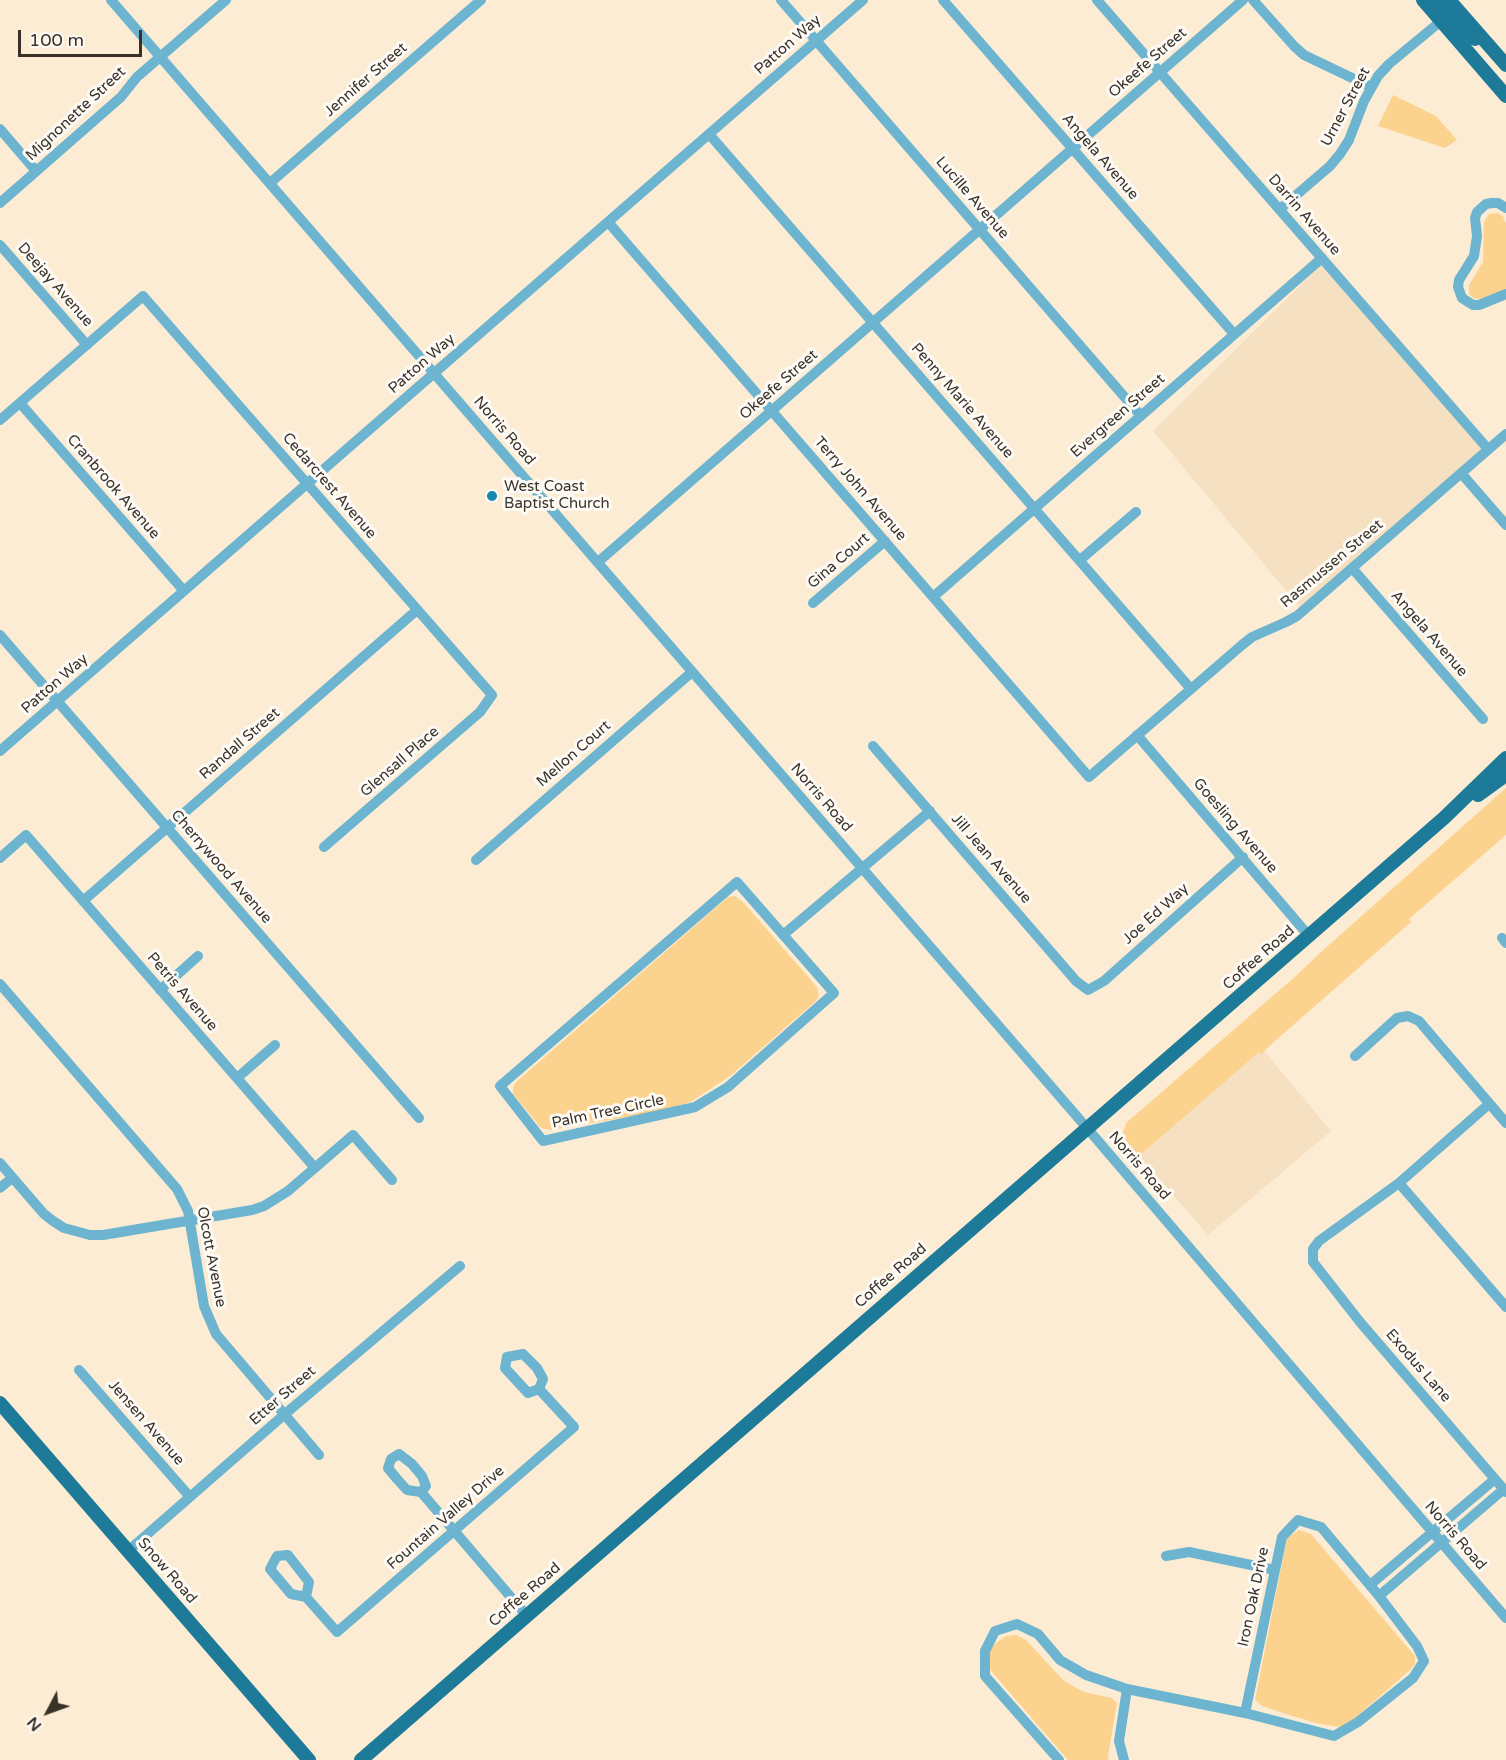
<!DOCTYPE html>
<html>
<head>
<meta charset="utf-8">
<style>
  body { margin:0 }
  #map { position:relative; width:1506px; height:1760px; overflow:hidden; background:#fcecd3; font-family:"Varela Round",sans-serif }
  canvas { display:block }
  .north { position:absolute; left:18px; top:1682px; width:60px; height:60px; -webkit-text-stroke:4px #fefbf6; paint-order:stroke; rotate:229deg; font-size:16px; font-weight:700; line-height:24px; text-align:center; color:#383229 }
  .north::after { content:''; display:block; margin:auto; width:21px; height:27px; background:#383229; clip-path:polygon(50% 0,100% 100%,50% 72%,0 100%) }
  .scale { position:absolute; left:18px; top:30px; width:124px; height:27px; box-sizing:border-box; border:3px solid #383229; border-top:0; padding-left:8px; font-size:18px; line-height:21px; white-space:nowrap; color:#383229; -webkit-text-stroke:4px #fefbf6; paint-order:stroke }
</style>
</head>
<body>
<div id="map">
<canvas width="1506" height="1760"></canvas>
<div class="north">N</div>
<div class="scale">100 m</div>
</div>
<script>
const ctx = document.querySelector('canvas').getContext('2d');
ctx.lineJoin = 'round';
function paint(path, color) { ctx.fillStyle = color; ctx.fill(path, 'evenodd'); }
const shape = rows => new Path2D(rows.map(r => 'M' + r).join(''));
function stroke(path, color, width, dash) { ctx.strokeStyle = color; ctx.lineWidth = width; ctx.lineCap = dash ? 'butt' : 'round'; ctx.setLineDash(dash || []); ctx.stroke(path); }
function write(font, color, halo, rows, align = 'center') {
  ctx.font = font + ' "Varela Round",sans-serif'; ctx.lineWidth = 6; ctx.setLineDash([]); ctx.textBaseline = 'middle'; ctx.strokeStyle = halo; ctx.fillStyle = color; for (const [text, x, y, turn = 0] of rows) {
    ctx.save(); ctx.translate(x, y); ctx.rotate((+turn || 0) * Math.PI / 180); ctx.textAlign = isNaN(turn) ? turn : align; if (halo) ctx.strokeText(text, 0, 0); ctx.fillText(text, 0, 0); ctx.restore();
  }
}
const built = shape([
  [1324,262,1489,450,1303,611,1153,431],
  [1260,1046,1331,1131,1208,1235,1139,1156]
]);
const green = shape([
  [1393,95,1436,116,1457,140,1445,148,1378,126],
  [1497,213,1503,216,1506,224,1506,289,1484,298,1475,299,1469,294,1469,285,1483,262,1484,222,1489,214],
  [1506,788,1506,835,1409,919,1411,922,1275,1041,1261,1054,1259,1052,1139,1156,1122,1137,1126,1123,1297,975,1321,952],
  [735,896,743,902,817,987,819,996,816,1001,730,1076,692,1101,667,1110,551,1130,541,1128,513,1094,513,1088,516,1082,728,897],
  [1299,1530,1311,1534,1415,1656,1415,1664,1410,1670,1348,1724,1340,1727,1320,1724,1292,1716,1262,1706,1255,1700,1287,1538],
  [1016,1635,1026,1640,1064,1681,1084,1692,1112,1698,1117,1703,1108,1756,1109,1760,1068,1760,991,1671,988,1662,989,1654,992,1646,1006,1636]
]);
const minor = shape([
  [111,0,1087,1128,1506,1618],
  [781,0,1141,416],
  [943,0,1234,334],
  [1097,0,1488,449],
  [1253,0,1294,46,1304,55,1371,87],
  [0,129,36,171],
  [709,134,1191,689],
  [270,183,481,0],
  [0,203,121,97,137,77,226,0],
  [1506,208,1498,203,1492,203,1486,204,1477,212,1475,218,1477,236,1474,256,1459,280,1458,287,1462,298,1473,305,1479,305,1506,294],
  [1280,209,1330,166,1340,154,1349,140,1364,101,1378,76,1389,64,1441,21],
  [608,222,1089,777,1242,645,1252,637,1286,622,1297,616,1506,434],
  [0,245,87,345],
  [20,403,184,591],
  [0,420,143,296,492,695,480,712,324,847],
  [1461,473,1506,525],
  [1080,560,1136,512],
  [598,562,1243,0],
  [1352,568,1483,719],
  [933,597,1322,258],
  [813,603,885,541],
  [0,635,419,1118],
  [1137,735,1309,936],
  [873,746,1076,981,1088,990,1104,981,1243,857],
  [0,751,863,0],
  [0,858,26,835,315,1168],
  [476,860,692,672],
  [737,882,834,993,728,1087,695,1107,543,1141,500,1086,737,882],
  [83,901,417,610],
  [783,935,930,811],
  [1502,938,1506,943],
  [0,984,177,1189,188,1211,204,1306,216,1334,319,1455],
  [160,990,198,956],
  [1355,1056,1397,1018,1408,1016,1419,1021,1506,1123],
  [237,1078,275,1045],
  [1489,1104,1399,1183,1319,1241,1313,1249,1313,1262,1360,1322,1506,1492],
  [0,1163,44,1214,53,1221,64,1228,90,1235,103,1235,252,1210,264,1206,288,1191,353,1135,392,1180],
  [1399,1183,1506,1307],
  [0,1188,12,1178],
  [79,1370,190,1497],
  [421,1492,426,1486,422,1476,412,1464,399,1454,391,1459,388,1468,397,1479,407,1490,421,1492,527,1616],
  [128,1551,285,1414,460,1266],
  [1166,1556,1189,1552,1275,1570],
  [1370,1585,1495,1479],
  [1379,1596,1504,1489],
  [306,1597,309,1582,288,1555,277,1556,270,1569,291,1594,306,1597,337,1632,574,1427,539,1389,528,1393,505,1368,507,1357,523,1354,537,1368,543,1379,539,1389],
  [1059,1760,985,1676,985,1651,995,1631,1017,1624,1038,1634,1060,1660,1086,1675,1127,1689,1245,1713,1334,1736,1358,1722,1413,1678,1424,1661,1417,1646,1379,1596,1321,1527,1298,1520,1282,1537,1245,1713],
  [1124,1760,1119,1741,1127,1689]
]);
const major = shape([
  [1423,0,1506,96],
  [1437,0,1449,10,1456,8],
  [1449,0,1506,65],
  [1441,21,1452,21,1475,39],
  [1478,795,1506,775],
  [0,1403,309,1760],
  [361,1760,1444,818,1506,758]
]);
const markers = [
  [492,496,6,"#138aae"]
];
const streetNames = [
  ["Patton Way",788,45,-41],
  ["Okeefe Street",1148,63,-41],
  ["Jennifer Street",366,80,-41],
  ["Urner Street",1346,107,-62],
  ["Mignonette Street",76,114,-43],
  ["Angela Avenue",1100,157,49],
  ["Lucille Avenue",972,198,49],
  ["Darrin Avenue",1304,215,49],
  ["Deejay Avenue",55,285,49],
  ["Patton Way",422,364,-41],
  ["Okeefe Street",779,385,-41],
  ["Penny Marie Avenue",962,401,49],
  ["Evergreen Street",1118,416,-41],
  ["Norris Road",504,431,49],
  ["Cedarcrest Avenue",329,486,49],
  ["Cranbrook Avenue",113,487,49],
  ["Terry John Avenue",860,489,49],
  ["Gina Court",839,561,-41],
  ["Rasmussen Street",1332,564,-40],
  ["Angela Avenue",1429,634,49],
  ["Patton Way",55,684,-41],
  ["Randall Street",240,744,-41],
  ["Mellon Court",574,754,-41],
  ["Glensall Place",400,762,-41],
  ["Norris Road",821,798,49],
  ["Goesling Avenue",1235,826,49],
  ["Jill Jean Avenue",991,859,49],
  ["Cherrywood Avenue",221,867,49],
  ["Joe Ed Way",1156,914,-42],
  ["Coffee Road",1259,958,-41],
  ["Petris Avenue",182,992,49],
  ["Palm Tree Circle",608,1112,-12],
  ["Norris Road",1139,1166,49],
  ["Olcott Avenue",211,1257,79],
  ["Coffee Road",891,1276,-41],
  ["Exodus Lane",1418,1366,49],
  ["Etter Street",283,1396,-41],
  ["Jensen Avenue",146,1423,49],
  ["Fountain Valley Drive",446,1518,-41],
  ["Norris Road",1455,1536,49],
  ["Snow Road",167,1571,49],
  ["Coffee Road",525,1595,-41],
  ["Iron Oak Drive",1254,1597,-78]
];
const poiNames = [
  ["West Coast",504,487],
  ["Baptist Church",504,504]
];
paint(built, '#f5e1c1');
paint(green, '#fcd38e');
stroke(minor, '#6cb4d0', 10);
stroke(major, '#1d7a98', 14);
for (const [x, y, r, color] of markers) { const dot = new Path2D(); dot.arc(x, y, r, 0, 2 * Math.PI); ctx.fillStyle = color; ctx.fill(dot); stroke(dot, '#fefbf6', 2); }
write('15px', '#383229', '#fefbf6', streetNames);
write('15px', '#383229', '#fefbf6', poiNames, 'left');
</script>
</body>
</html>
